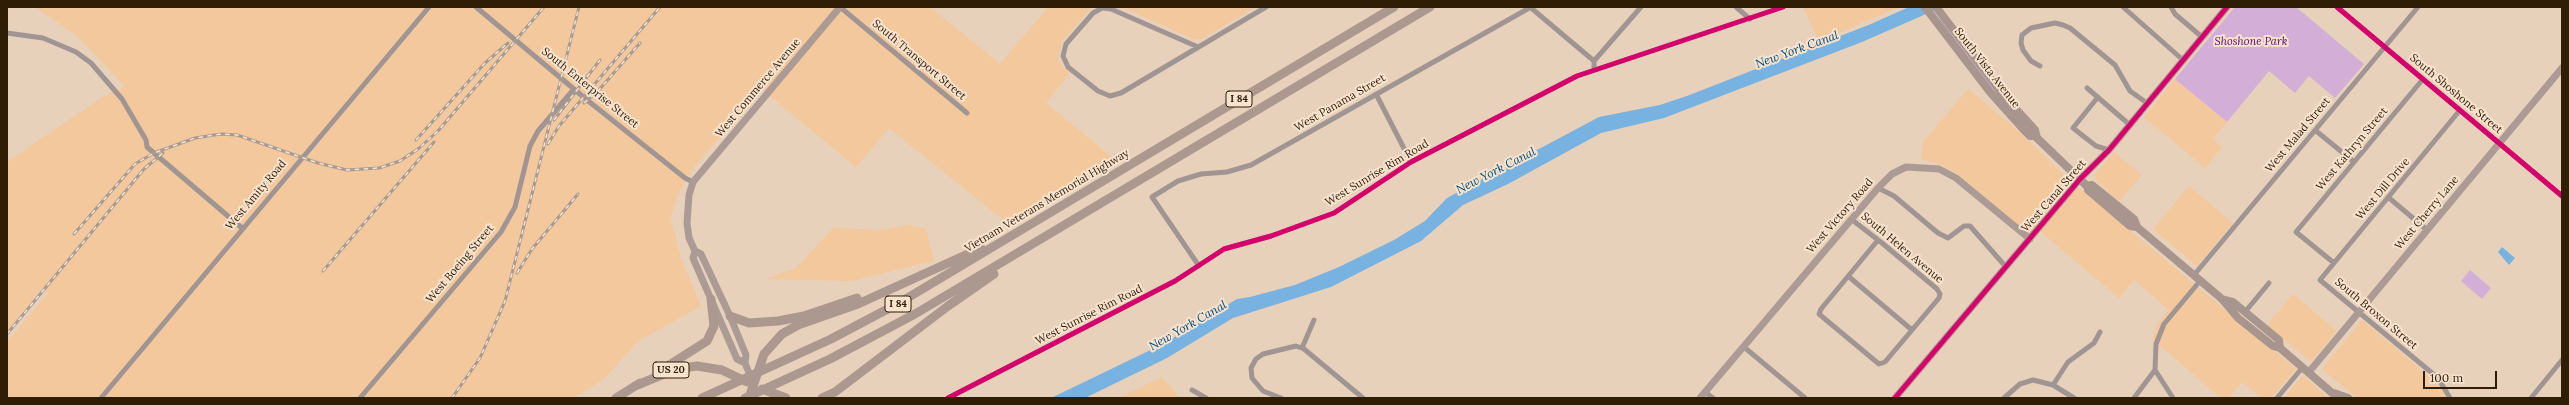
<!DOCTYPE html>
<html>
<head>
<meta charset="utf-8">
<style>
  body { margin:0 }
  #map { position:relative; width:2569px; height:405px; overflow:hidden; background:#e8d1ba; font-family:Lora,serif }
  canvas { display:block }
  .frame { position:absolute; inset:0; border:8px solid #301d06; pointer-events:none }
  .scale { position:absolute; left:2423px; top:371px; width:74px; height:18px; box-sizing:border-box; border:2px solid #301d06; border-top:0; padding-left:5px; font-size:12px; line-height:14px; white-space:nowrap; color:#301d06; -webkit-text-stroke:3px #f8e3ce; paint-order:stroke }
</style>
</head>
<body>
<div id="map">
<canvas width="2569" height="405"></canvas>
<div class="frame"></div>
<div class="scale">100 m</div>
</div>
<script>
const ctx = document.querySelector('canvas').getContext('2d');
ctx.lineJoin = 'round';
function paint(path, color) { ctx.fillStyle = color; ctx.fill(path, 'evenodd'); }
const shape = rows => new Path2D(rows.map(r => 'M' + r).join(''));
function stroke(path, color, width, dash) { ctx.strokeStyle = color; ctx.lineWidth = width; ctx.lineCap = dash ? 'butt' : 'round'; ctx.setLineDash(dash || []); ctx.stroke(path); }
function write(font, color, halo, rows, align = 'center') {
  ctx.font = font + ' Lora,serif'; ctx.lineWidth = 4; ctx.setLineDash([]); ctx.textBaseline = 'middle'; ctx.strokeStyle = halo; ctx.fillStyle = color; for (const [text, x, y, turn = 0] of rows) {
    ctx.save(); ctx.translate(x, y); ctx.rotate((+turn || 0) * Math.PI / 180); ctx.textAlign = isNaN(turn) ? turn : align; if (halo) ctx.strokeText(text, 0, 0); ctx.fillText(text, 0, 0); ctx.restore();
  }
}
const built = shape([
  [35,7,930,7,1000,64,1048,7,1092,7,1062,42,1058,58,1061,65,1070,73,1046,103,1114,159,1006,222,889,128,856,167,761,89,694,167,677,196,671,218,681,259,701,306,638,341,605,378,574,398,7,398,7,342,48,293,42,288,7,331,7,162,101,98,125,86,77,36],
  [1122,7,1255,7,1202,39,1194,39],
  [1803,7,1898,7,1819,42],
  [2175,79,2227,122,2213,139,2222,147,2205,168,2144,117],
  [1968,89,2015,128,2066,177,2296,369,2271,398,2262,398,2242,382,2228,398,2221,398,2152,339,2158,323,2169,310,2134,280,2119,298,2035,227,2029,234,1956,173,1939,164,1921,159,1923,142],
  [2114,152,2142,175,2119,201,2097,182,2095,174],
  [2189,186,2233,223,2197,266,2153,229],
  [907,225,926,228,934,261,851,281,766,279,796,268,833,228,883,230],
  [2293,294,2337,331,2311,362,2267,325],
  [2362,320,2440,386,2446,398,2357,398,2322,369],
  [2303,375,2328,398,2284,398],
  [1162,377,1180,398,1118,398]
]);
const green = shape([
  [2235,7,2296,7,2364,64,2335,98,2309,76,2295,93,2269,71,2227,122,2175,79],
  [1941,19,2020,120,1998,97,1939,20],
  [2470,270,2491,288,2482,299,2461,281]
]);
const water = shape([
  [1909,7,1942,7,1862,42,1664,118,1601,133,1508,184,1463,205,1421,241,1331,287,1233,318,1167,358,1085,398,1051,398,1163,344,1237,299,1250,297,1295,285,1339,267,1394,240,1425,221,1447,198,1599,117,1660,105,1687,96,1871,24],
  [2502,247,2515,258,2509,265,2498,252]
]);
const street = shape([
  [476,7,587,100,685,178,693,182],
  [840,7,967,113],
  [1530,7,1594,61,1594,68],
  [1736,7,1750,19],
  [2123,7,2183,60],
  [2171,7,2175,14,2202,37],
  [2337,7,2562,196],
  [7,33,43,38,76,52,91,63,122,99,146,140,147,147,242,228],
  [1198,47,1111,9,1102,8,1093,13,1066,44,1063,56,1068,67,1098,91,1110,96,1121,93,1266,7],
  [1594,61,1641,7],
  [2040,66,2031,61,2023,50,2021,43,2022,35,2031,28,2055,23,2063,25,2070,28,2115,65,2130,91,2147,103],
  [2087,88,2130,125],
  [1376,94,1411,162],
  [2098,97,2073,128,2096,146,2109,150],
  [2315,130,2354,162],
  [1878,188,1894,196,1938,233,1948,238,1964,226,1970,226,2006,267],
  [2388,197,2427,230],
  [1851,219,1882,243,1937,289,1940,294,1939,298,1885,362,1879,364,1819,314,1821,309,1878,240],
  [2334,263,2296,232,2423,79],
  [1199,266,1152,197,1178,181,1201,174,1227,172,1251,165,1531,7],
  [2194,275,2418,7],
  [1848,276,1912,330],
  [2245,312,2269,283],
  [1744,347,1805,398],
  [1302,348,1314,320],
  [2155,370,2173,398],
  [2053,385,2074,398],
  [1192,390,1206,398],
  [1705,392,1713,398],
  [101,398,429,7],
  [360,398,501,232,515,207,530,146,538,131,574,89],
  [948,398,1175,281,1224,249,1271,236,1334,213,1411,162,1577,76,1783,7],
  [1281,398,1263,391,1252,378,1251,368,1256,359,1263,354,1296,346,1304,349,1363,398],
  [2004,398,2020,384,2033,380,2053,385,2068,362,2094,343,2100,332],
  [2134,398,2155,370,2156,344,2164,324,2200,281],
  [2277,398,2303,367],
  [2450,398,2438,378,2320,280,2460,110],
  [2531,398,2562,360]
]);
const secondary = shape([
  [695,251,693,258,737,359,745,363],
  [2309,372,2562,68],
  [752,380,745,363,746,355,730,316,701,254,695,251,689,238,687,223,689,195,693,182,840,7],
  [1700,398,1878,188,1892,174,1906,167,1939,169,1956,178,2030,239],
  [1895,398,2080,179,2109,150,2227,7]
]);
const primary = shape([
  [1925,7,1990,92,2024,130,2030,136,2035,136],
  [1936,7,2004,96,2035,130,2037,138,2087,186,2088,190,2130,226,2137,227],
  [2087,186,2092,185,2134,219,2137,227,2222,299,2238,318,2273,346,2280,348,2338,398],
  [2222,299,2233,302,2279,340,2280,348],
  [2334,393,2348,398]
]);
const highway = shape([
  [730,316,749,323,778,321,804,316,857,298],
  [663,369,707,341,714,326,711,299],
  [635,386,676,369,697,366,722,370,747,382],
  [762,389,786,398],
  [616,398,640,383],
  [702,398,831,339,899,303,1394,7],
  [745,398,830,359,915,314,1430,7],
  [749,398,764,354,782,334,798,325,858,304,981,248],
  [822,398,835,392,948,306,994,274]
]);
const rail = shape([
  [584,103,598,91,640,43],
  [554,120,600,60],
  [416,140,485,63,508,43],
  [548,144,559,126,660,7],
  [74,234,135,164,154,153,195,138,221,134,237,135,318,163,347,170,379,168,400,161,418,149,438,131,544,7],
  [323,271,434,142],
  [517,273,532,249,578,194],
  [7,334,144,169,163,153],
  [452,398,480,358,505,301,579,7]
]);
const cycleway = shape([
  [2337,7,2562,196],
  [948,398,1175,281,1224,249,1271,236,1334,213,1411,162,1577,76,1783,7],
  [1895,398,2080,179,2109,150,2227,7]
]);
const shields = [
  [1239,99,26],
  [898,304,26],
  [671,370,36]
];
const shieldNames = [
  ["I 84",1239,99],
  ["I 84",898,304],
  ["US 20",671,370]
];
const parkNames = [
  ["Shoshone Park",2251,42]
];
const streetNames = [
  ["South Transport Street",919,60,40],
  ["South Vista Avenue",1987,68,52],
  ["South Enterprise Street",590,88,39],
  ["West Commerce Avenue",758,88,-50],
  ["South Shoshone Street",2456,94,40],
  ["West Panama Street",1340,103,-30],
  ["West Malad Street",2298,135,-50],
  ["West Kathryn Street",2352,149,-50],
  ["West Sunrise Rim Road",1377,173,-31],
  ["West Dill Drive",2383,189,-50],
  ["West Amity Road",256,195,-50],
  ["West Canal Street",2054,196,-49],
  ["Vietnam Veterans Memorial Highway",1047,201,-31],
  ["West Cherry Lane",2427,213,-50],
  ["West Victory Road",1840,216,-49],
  ["South Helen Avenue",1902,248,40],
  ["West Boeing Street",460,264,-50],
  ["South Broxon Street",2376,314,40],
  ["West Sunrise Rim Road",1089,315,-27]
];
const waterNames = [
  ["New York Canal",1797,50,-20],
  ["New York Canal",1496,171,-27],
  ["New York Canal",1188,326,-30]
];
paint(built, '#f2c89c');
paint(green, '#d3aed7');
paint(water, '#77b2e0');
stroke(street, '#a19593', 5);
stroke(secondary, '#ac9b95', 7);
stroke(primary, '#a7958e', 8);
stroke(highway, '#ac988f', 9);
stroke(rail, '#a89a91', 3);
stroke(rail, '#f8e3ce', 1.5, [4.5]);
stroke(cycleway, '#d6006c', 5);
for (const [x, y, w] of shields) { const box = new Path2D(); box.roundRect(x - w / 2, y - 8, w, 16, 3); ctx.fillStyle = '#f8e3ce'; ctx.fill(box); stroke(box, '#301d06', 1); }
write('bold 10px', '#301d06', null, shieldNames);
write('italic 11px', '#52067e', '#f8e3ce', parkNames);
write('11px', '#301d06', '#f8e3ce', streetNames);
write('italic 12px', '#014b7c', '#f8e3ce', waterNames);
</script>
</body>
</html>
